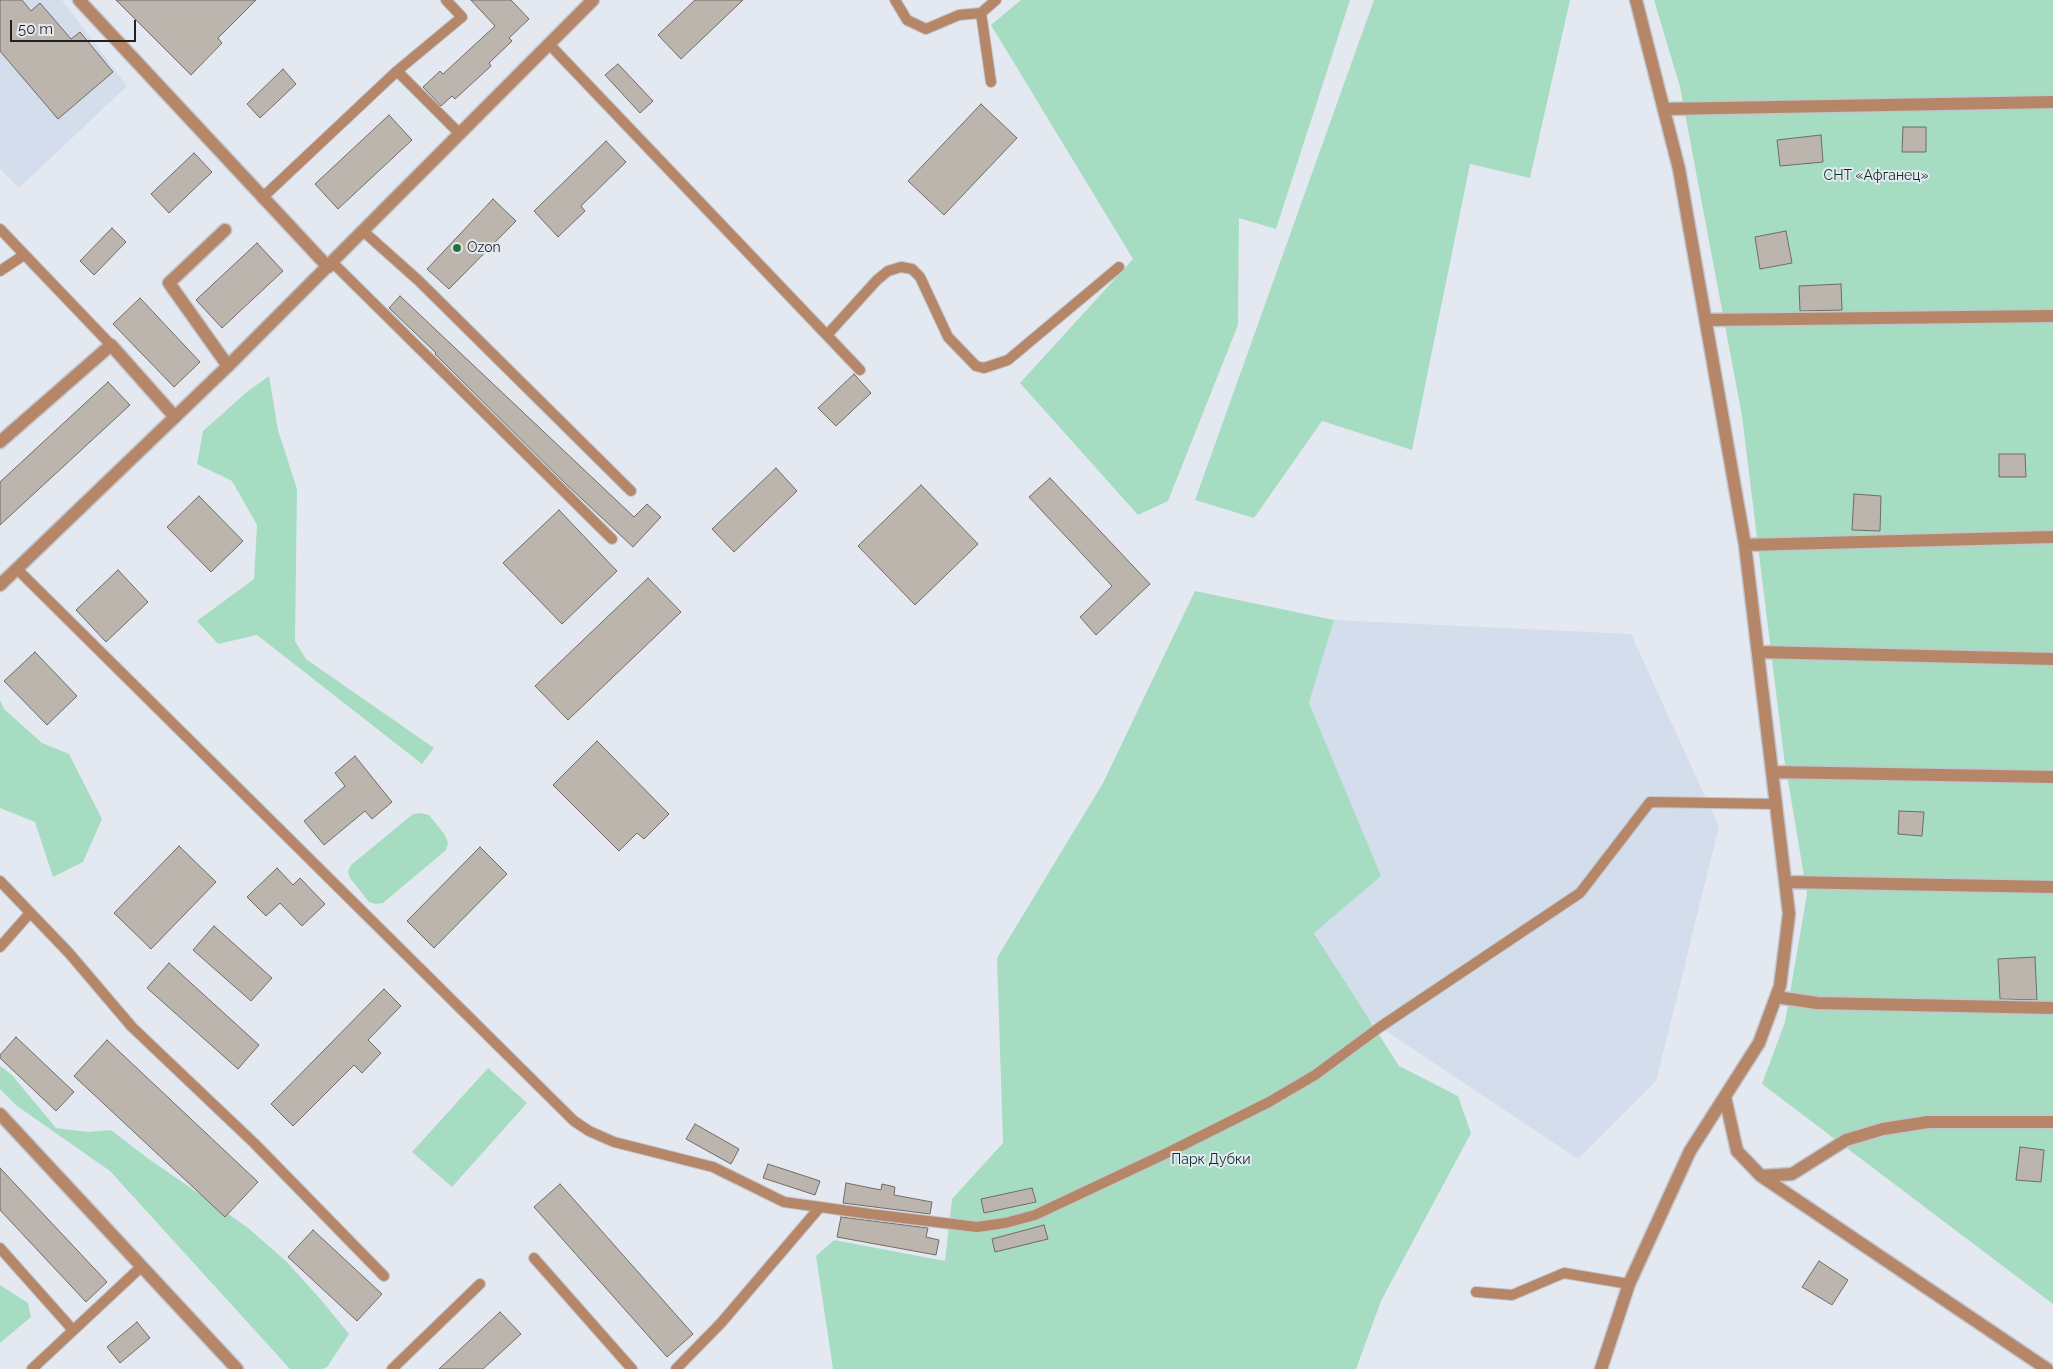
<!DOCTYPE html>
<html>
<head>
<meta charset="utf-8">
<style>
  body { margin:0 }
  #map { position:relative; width:2053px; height:1369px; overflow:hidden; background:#e4e9f1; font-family:Raleway,sans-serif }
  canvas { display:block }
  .scale { position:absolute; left:10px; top:20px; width:126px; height:22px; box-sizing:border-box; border:2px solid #1f2123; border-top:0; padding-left:6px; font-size:15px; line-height:18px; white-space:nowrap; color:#1f2123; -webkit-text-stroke:4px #e4e9f1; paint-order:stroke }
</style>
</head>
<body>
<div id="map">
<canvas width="2053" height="1369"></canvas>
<div class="scale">50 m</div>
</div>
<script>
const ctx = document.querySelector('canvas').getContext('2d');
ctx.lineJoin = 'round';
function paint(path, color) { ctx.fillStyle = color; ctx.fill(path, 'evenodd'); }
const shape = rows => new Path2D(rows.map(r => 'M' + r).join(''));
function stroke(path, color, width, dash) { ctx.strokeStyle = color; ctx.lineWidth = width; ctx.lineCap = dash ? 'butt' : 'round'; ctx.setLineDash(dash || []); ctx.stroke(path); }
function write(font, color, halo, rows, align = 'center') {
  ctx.font = font + ' Raleway,sans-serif'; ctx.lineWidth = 4; ctx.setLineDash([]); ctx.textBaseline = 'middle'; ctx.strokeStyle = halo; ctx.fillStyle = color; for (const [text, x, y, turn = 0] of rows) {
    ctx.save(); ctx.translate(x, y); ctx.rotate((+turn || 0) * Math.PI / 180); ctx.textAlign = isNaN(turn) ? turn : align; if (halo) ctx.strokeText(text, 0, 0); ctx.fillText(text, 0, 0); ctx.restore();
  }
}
const built = shape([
  [0,0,62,0,127,86,19,188,0,169],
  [1334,620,1631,634,1719,827,1656,1081,1578,1159,1368,1019,1314,932,1380,876,1309,703]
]);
const green = shape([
  [1021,0,1350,0,1276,229,1239,218,1238,325,1168,501,1138,515,1020,383,1133,259,991,25],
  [1374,0,1570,0,1530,178,1470,164,1412,450,1322,421,1254,518,1195,500],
  [1654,0,2053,0,2053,1304,1762,1084,1785,1022,1807,894,1784,757,1742,416,1680,87],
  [269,376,278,430,297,489,295,641,306,659,434,748,422,764,257,635,218,644,197,621,254,579,257,525,232,481,197,464,203,431,248,391],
  [1195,591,1334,620,1309,703,1381,876,1314,933,1399,1066,1458,1096,1471,1133,1381,1301,1356,1369,833,1369,816,1256,834,1240,945,1261,952,1199,1003,1143,997,958,1103,783],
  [0,700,4,709,42,743,69,754,102,819,83,862,53,877,35,822,0,808],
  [421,813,429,815,445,835,448,843,446,850,383,903,376,904,369,902,350,878,348,871,351,865,413,814],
  [0,1066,12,1075,56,1128,88,1132,111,1130,146,1157,247,1227,286,1261,322,1301,349,1334,327,1367,322,1369,290,1369,110,1171,17,1106,0,1089],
  [488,1068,527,1103,452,1187,412,1152],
  [0,1285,28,1303,31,1317,0,1343]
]);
const building = shape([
  [0,0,22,0,31,11,40,3,71,39,80,32,113,72,58,119,0,51,0,0],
  [116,0,256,0,218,38,222,43,191,75,116,0],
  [471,0,511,0,529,19,509,38,512,41,489,63,491,66,455,99,452,96,441,106,423,87,440,71,443,74,495,26,471,0],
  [695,0,743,0,681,59,658,35,695,0],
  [618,64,653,101,640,113,605,75,618,64],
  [283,69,296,84,260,118,247,104,283,69],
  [981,104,1017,138,944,215,908,181,981,104],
  [389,115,412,140,338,209,315,184,389,115],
  [1903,127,1926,127,1926,152,1902,152,1903,127],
  [1821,135,1823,162,1780,166,1777,140,1821,135],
  [606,141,626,162,581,206,585,211,558,237,534,211,606,141],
  [194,153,212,172,169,213,151,194,194,153],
  [493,199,516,221,449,289,427,269,493,199],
  [112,228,126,242,94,275,80,261,112,228],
  [1786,231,1792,263,1760,269,1755,237,1786,231],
  [257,243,283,271,222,328,196,300,257,243],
  [1841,284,1842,310,1800,311,1799,286,1841,284],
  [400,296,634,517,647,504,661,517,633,547,566,484,435,354,436,353,389,308,400,296],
  [140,298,200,362,174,387,113,324,140,298],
  [854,374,871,393,836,426,818,408,854,374],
  [108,382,130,405,0,525,0,482,108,382],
  [1999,454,2025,454,2026,477,1999,477,1999,454],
  [776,468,797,491,734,552,712,529,776,468],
  [1050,478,1150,584,1096,635,1080,617,1112,586,1029,497,1050,478],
  [921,485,978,544,915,605,858,546,921,485],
  [1854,494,1881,496,1880,531,1852,530,1854,494],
  [199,496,243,541,211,572,167,527,199,496],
  [559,510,617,571,562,624,503,563,559,510],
  [118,570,148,602,106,642,76,610,118,570],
  [648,578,681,612,568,720,535,686,648,578],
  [35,652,77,696,47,725,4,681,35,652],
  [597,741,669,814,644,839,637,833,619,851,553,785,597,741],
  [355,756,392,802,372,819,365,811,324,845,304,821,345,786,335,773,355,756],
  [1899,811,1924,812,1922,836,1898,834,1899,811],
  [179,846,216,882,151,949,114,913,179,846],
  [480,847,507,874,434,948,407,921,480,847],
  [277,868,293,885,300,878,325,904,302,926,280,903,266,916,247,897,277,868],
  [214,926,272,978,251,1001,193,950,214,926],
  [2035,957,2037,1000,2000,999,1998,959,2035,957],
  [169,963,259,1045,238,1069,147,988,169,963],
  [384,989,401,1006,368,1040,381,1053,362,1073,354,1065,293,1126,271,1104,384,989],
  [16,1037,74,1092,56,1111,0,1058,0,1055,16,1037],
  [107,1040,258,1182,225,1217,74,1076,107,1040],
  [695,1124,739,1149,731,1164,686,1139,695,1124],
  [2020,1147,2044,1150,2041,1182,2016,1180,2020,1147],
  [768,1164,820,1181,815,1195,763,1178,768,1164],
  [0,1168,107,1282,86,1302,0,1210,0,1168],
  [846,1183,881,1190,882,1184,895,1187,894,1195,932,1202,930,1214,843,1203,846,1183],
  [560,1184,693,1334,667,1357,534,1207,560,1184],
  [1032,1188,1036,1202,984,1213,981,1199,1032,1188],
  [841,1217,928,1228,926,1237,939,1240,936,1255,837,1237,841,1217],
  [1044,1225,1048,1239,995,1252,992,1239,1044,1225],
  [313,1230,382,1294,357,1321,288,1257,313,1230],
  [1819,1261,1848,1280,1832,1305,1802,1287,1819,1261],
  [500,1312,521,1334,483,1369,439,1369,500,1312],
  [137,1322,150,1338,120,1363,107,1347,137,1322]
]);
const service = shape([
  [446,0,462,17,397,71,460,134],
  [895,0,907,20,926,29,959,15,981,13],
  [549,44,860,370],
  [991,82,981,13,996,0],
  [262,198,397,71],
  [0,229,111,345],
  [363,231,419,281,631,491],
  [333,263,612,539],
  [0,271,24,255],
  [827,335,877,280,888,271,901,267,912,269,920,277,948,337,976,366,984,368,1008,360,1119,267],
  [17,569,574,1121,589,1131,614,1142,713,1167,784,1202,870,1214,977,1227,1005,1223,1035,1215,1169,1152,1269,1102,1315,1075,1380,1027,1580,893,1650,802,1777,804],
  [0,881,69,953,132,1027,254,1143,384,1276],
  [0,947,30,913],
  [0,1248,73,1330],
  [534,1258,632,1369],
  [1476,1292,1512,1295,1564,1273,1629,1284],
  [32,1369,141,1267],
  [392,1369,480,1284],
  [676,1369,721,1323,820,1207]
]);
const minor = shape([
  [79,0,328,267],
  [1664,109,2053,102],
  [225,230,169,283,228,366],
  [1706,320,2053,316],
  [0,442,111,345,175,417],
  [1745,545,2053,537],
  [1758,652,2053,659],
  [1773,772,2053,777],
  [1786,882,2053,887],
  [1776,997,1817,1003,2053,1008],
  [1725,1097,1737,1151,1761,1176,1792,1174,1846,1140,1883,1129,1928,1122,2053,1122],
  [0,1114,237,1369],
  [1761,1176,2047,1369],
  [1601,1369,1629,1284,1690,1151,1759,1043,1780,986,1789,914,1745,545,1679,169,1636,0]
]);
const tertiary = shape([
  [0,585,228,366,593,0]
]);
const markers = [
  [457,248,5,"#276f3c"]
];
const parkNames = [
  ["СНТ «Афганец»",1876,176],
  ["Парк Дубки",1211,1160]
];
const poiNames = [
  ["Ozon",467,248]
];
paint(built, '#d3ddeb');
paint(green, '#a6ddc2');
paint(building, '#bcb5ae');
stroke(building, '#716b64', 1);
stroke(service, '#c1c5cc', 12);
stroke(minor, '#c1c5cc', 15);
stroke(tertiary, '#c1c5cc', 15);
stroke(service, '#b68669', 10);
stroke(minor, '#b68669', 12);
stroke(tertiary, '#b68669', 12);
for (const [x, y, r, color] of markers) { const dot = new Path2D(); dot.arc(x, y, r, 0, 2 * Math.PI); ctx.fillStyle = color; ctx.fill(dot); stroke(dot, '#e4e9f1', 2); }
write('14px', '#0a3122', '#e4e9f1', parkNames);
write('14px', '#1f2123', '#e4e9f1', poiNames, 'left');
</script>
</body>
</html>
